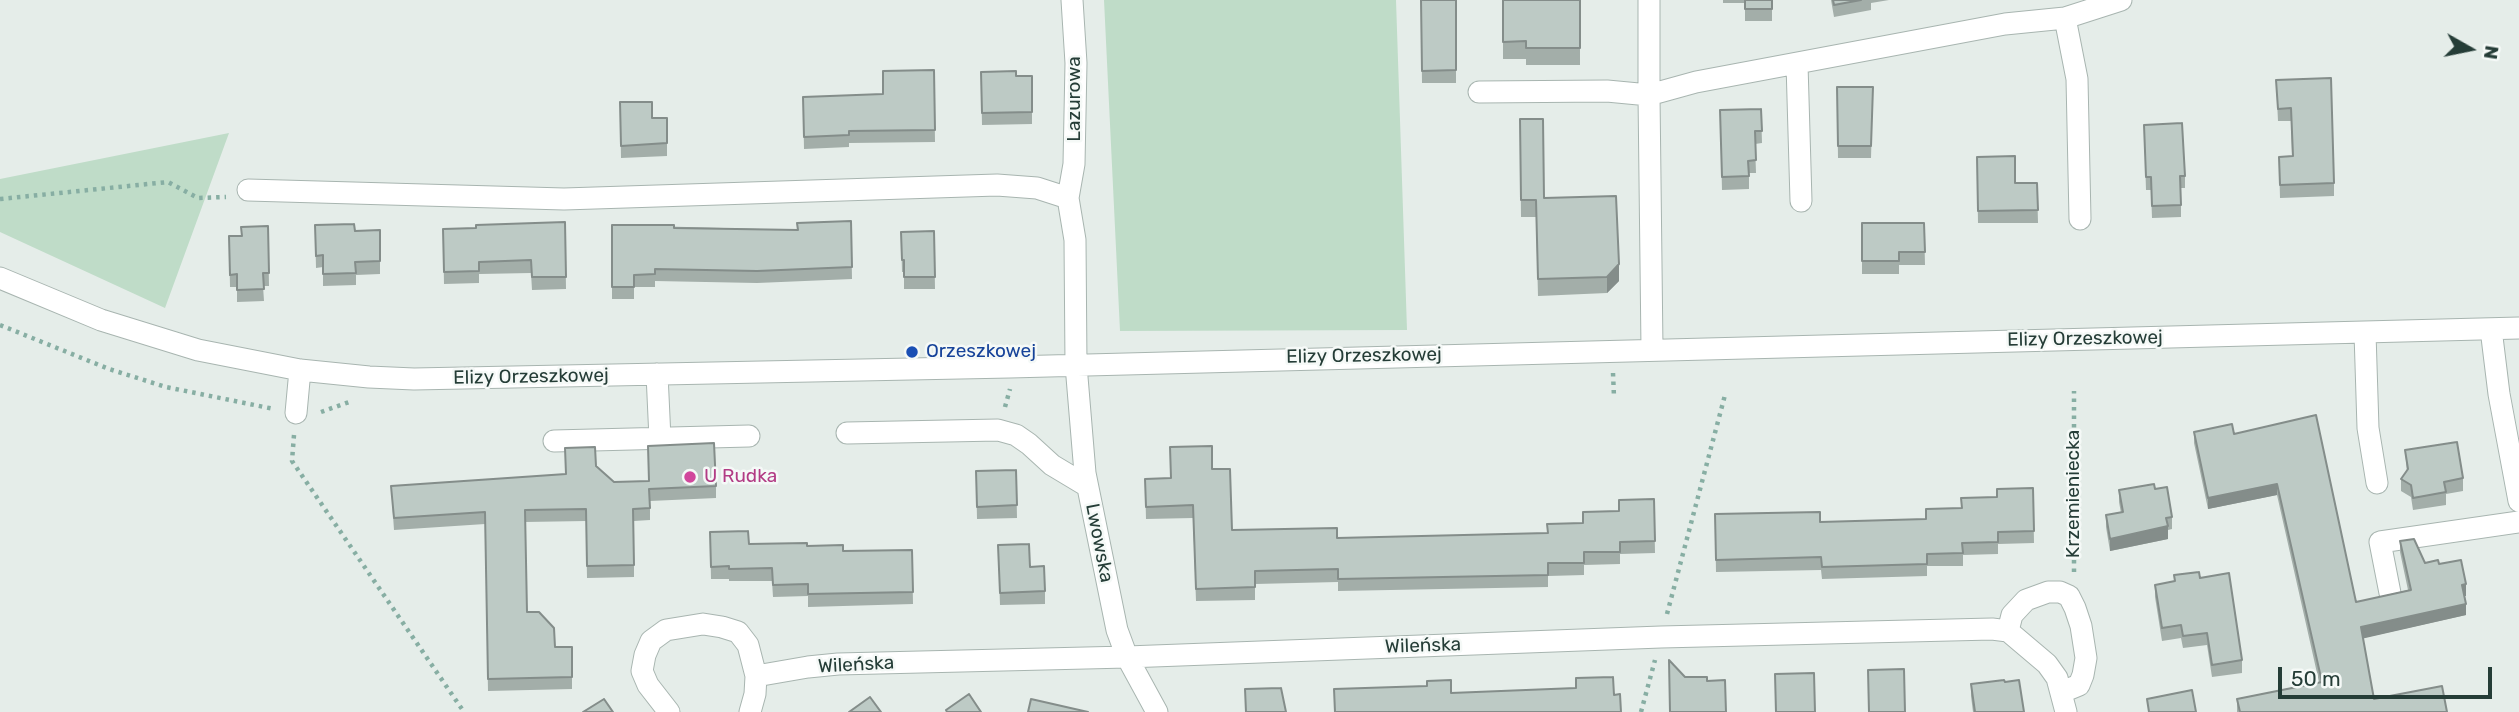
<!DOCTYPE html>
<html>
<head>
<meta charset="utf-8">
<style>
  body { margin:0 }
  #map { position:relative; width:2519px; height:712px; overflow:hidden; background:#e5ede9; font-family:Rubik,sans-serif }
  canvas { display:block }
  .north { position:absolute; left:2435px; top:14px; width:70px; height:70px; -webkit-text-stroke:5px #f5f9f7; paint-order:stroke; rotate:99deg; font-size:19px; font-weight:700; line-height:28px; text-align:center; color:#253d37 }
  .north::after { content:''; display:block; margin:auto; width:24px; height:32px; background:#253d37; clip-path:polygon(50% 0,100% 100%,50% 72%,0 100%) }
  .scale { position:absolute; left:2278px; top:667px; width:214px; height:32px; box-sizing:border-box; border:4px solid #253d37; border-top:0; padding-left:9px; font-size:21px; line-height:24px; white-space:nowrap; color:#253d37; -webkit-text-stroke:5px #f5f9f7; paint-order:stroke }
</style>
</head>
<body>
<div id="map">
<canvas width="2519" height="712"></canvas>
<div class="north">N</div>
<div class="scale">50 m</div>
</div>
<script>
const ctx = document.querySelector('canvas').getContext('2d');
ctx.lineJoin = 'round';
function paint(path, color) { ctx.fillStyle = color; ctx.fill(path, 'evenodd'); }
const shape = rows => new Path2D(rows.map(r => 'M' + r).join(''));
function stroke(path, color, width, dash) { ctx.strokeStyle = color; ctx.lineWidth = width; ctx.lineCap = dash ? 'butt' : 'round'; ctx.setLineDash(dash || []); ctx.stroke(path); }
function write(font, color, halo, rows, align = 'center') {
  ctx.font = font + ' Rubik,sans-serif'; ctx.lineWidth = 5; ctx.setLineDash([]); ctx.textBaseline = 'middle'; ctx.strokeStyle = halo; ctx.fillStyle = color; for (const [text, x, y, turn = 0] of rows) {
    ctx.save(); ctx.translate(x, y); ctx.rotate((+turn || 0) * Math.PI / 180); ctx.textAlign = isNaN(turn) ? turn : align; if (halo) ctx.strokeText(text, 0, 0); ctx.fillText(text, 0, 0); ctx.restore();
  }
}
const green = shape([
  [1104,0,1396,0,1407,330,1120,331],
  [229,133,165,308,0,232,0,179]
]);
const path = shape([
  [0,199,168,182,198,198,226,197],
  [0,325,109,369,166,387,274,409],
  [1613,373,1614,397],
  [1005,407,1010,389],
  [321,412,352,401],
  [294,435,292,461,464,712],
  [2074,572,2074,391],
  [1667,614,1725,395],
  [1641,712,1655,660]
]);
const minor = shape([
  [2065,18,2077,79,2080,219],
  [1797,64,1801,201],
  [1479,92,1607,91,1649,95,1649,0],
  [248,190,564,199,997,185,1037,188,1068,198,1075,240,1076,365,1085,473,1117,630,1127,657,1157,712],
  [1068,198,1074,164,1076,63,1072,0],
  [0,278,101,320,198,350,300,370,369,377,414,379,1010,367,2519,328],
  [2491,329,2499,394,2519,501],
  [2365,333,2368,428,2377,483],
  [1652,349,1649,95,1696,82,2005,24,2065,18,2121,0],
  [657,374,660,439],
  [296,413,300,370],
  [847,433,998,430,1016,435,1029,444,1052,465,1087,486],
  [554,441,749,436],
  [2390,593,2380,542,2519,522],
  [2008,631,2012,615,2026,600,2048,592,2060,592,2069,596,2075,608,2081,626,2086,658,2083,675,2079,685,2062,692],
  [669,712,648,685,642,671,645,655,651,641,666,630,703,624,722,627,738,632,748,645,756,676,808,667,838,664,1127,657,1661,637,1992,629,2008,631,2047,664,2057,678,2066,712],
  [750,712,755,694,756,676]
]);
const wall = shape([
  [1421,0,1456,0,1456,83,1422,83],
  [1503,0,1580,0,1580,65,1526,65,1526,59,1503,59],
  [1723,0,1772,0,1772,21,1745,21,1745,3,1723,3],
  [1831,0,1889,0,1871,3,1871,10,1834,17],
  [934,70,935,142,849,143,849,147,804,149,803,97,883,94],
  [981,72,1016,76,1032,76,1032,124,982,125],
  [2276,80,2334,183,2334,196,2280,198,2279,157,2292,156,2291,121,2278,121],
  [1837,87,1873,87,1871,158,1838,158],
  [620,102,652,118,667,143,667,156,621,158],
  [1761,109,1762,143,1755,144,1756,173,1749,173,1749,189,1722,190,1720,110],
  [1520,119,1544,198,1619,281,1607,293,1538,296,1536,217,1521,217],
  [2144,125,2185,176,2185,188,2181,188,2181,217,2152,218,2151,190,2146,190],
  [1977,157,2015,183,2037,183,2038,223,1978,223],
  [851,221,852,279,757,283,655,281,655,287,634,287,634,299,612,299,612,225,798,230],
  [565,222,566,289,532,290,531,273,479,274,479,283,444,284,443,229,476,228],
  [1862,223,1924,223,1925,265,1899,265,1899,274,1862,274],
  [315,225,355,231,380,230,380,274,356,275,356,285,323,286,323,267,316,268],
  [268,226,269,286,263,286,264,301,237,302,237,287,230,287,229,236,241,236,241,227],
  [934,231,935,289,904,289,904,272,902,272,901,232],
  [2316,415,2356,602,2408,590,2400,552,2400,541,2425,563,2439,564,2466,596,2464,596,2466,615,2363,638,2374,699,2447,712,2237,712,2237,699,2319,682,2277,495,2208,509,2194,443,2194,432,2234,434],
  [2405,450,2463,478,2463,491,2446,494,2446,505,2413,510,2411,497,2401,491,2401,479,2407,472],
  [596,466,614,482,716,486,716,498,650,501,650,520,634,521,634,577,587,578,586,521,525,522,527,612,555,647,572,647,572,689,488,691,485,524,394,530,391,486,565,474],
  [1212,469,1232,530,1337,538,1547,533,1583,523,1654,499,1655,553,1620,554,1620,564,1584,565,1584,575,1548,576,1548,587,1338,591,1338,582,1255,584,1255,600,1196,601,1193,518,1146,519,1145,479,1170,478],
  [1016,470,1017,518,977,519,976,471],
  [2033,488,2034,543,1998,544,1998,554,1963,555,1963,566,1927,566,1927,576,1822,579,1821,570,1716,572,1715,514,1820,522,1926,519,1997,497],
  [2155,489,2172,517,2172,529,2168,530,2168,539,2110,551,2106,527,2106,515,2121,513,2119,502,2119,490],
  [710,532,749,544,807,546,843,551,912,550,913,604,808,607,808,596,773,597,772,581,729,581,729,579,711,579],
  [998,545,1030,567,1045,591,1045,604,1000,605],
  [2174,575,2200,578,2242,660,2242,673,2212,677,2207,645,2183,648,2181,638,2162,641,2155,597,2155,585,2174,582],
  [2005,682,2024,712,1973,712,1971,696,1971,684]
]);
const shadedWall = shape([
  [1619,264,1619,281,1607,293,1607,277],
  [2277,484,2277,495,2208,509,2208,498],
  [2168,526,2168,539,2110,551,2110,539],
  [2466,584,2466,596,2462,596,2462,585],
  [2466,604,2466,615,2361,639,2361,627]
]);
const building = shape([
  [1421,0,1456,0,1456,70,1422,71,1421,0],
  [1503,0,1580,0,1580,48,1526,48,1526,41,1503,42,1503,0],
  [1745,0,1772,0,1772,9,1745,9,1745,0],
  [1833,0,1861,0,1834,5,1833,0],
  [934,70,935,130,849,131,849,135,804,137,803,97,883,94,883,71,934,70],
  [1016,71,1016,76,1032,76,1032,112,982,113,981,72,1016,71],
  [2331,78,2334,183,2280,185,2279,157,2293,156,2291,108,2278,109,2276,80,2331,78],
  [1837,87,1873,87,1871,146,1838,146,1837,87],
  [620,102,652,102,652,118,667,118,667,143,621,146,620,102],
  [1761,109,1762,131,1755,131,1756,160,1748,161,1749,176,1722,177,1720,110,1761,109],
  [1520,119,1543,119,1544,198,1616,196,1619,264,1607,277,1538,279,1536,200,1521,200,1520,119],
  [2182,123,2185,176,2180,176,2181,205,2152,206,2151,177,2146,177,2144,125,2182,123],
  [2015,156,2015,183,2037,183,2038,210,1978,211,1977,157,2015,156],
  [851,221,852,267,757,271,655,269,655,274,634,275,634,287,612,287,612,225,674,225,674,228,798,230,797,223,851,221],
  [565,222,566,277,532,277,531,260,479,262,479,271,444,272,443,229,476,228,476,225,565,222],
  [1862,223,1924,223,1925,252,1899,252,1899,261,1862,261,1862,223],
  [354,224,355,231,380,230,380,261,355,262,356,273,323,274,323,255,316,256,315,225,354,224],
  [268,226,269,273,263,273,264,289,237,290,237,274,230,275,229,236,242,236,241,227,268,226],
  [934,231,935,277,904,277,904,260,902,260,901,232,934,231],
  [2316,415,2356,602,2411,590,2400,541,2414,539,2425,563,2438,560,2439,564,2461,560,2466,584,2462,585,2466,604,2361,627,2374,699,2442,686,2447,712,2240,712,2237,699,2322,682,2277,484,2208,498,2194,432,2232,424,2234,434,2316,415],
  [2457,442,2463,478,2444,482,2446,492,2413,498,2411,485,2401,479,2408,469,2405,450,2457,442],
  [714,443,716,486,649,489,650,508,633,509,634,565,587,566,586,509,525,510,527,612,539,612,554,628,555,647,572,647,572,677,488,679,485,512,394,518,391,486,566,474,565,448,595,447,596,466,614,482,649,481,648,446,714,443],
  [1212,446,1212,469,1230,469,1232,530,1337,528,1337,538,1548,533,1547,524,1583,523,1583,512,1619,511,1619,500,1654,499,1655,541,1620,542,1620,552,1584,552,1584,563,1548,563,1548,575,1338,579,1338,569,1255,571,1255,587,1196,589,1193,505,1146,507,1145,479,1171,478,1170,447,1212,446],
  [1016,470,1017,505,977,507,976,471,1016,470],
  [2154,484,2155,489,2167,487,2172,517,2166,518,2168,526,2110,539,2106,515,2123,512,2119,490,2154,484],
  [2033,488,2034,531,1998,532,1998,542,1962,543,1963,553,1927,554,1927,564,1822,567,1821,557,1716,560,1715,514,1820,512,1820,522,1926,519,1926,509,1962,508,1961,498,1997,497,1997,489,2033,488],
  [748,531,749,544,807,543,807,546,843,545,843,551,912,550,913,592,808,594,808,584,773,585,772,568,729,569,729,566,711,567,710,532,748,531],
  [1029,544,1030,567,1044,566,1045,591,1000,593,998,545,1029,544],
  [2199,572,2200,578,2229,573,2242,660,2212,665,2207,633,2183,636,2181,625,2162,628,2155,585,2175,581,2174,575,2199,572],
  [1669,660,1685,677,1707,677,1707,681,1725,680,1726,712,1670,712,1669,660],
  [1904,669,1905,712,1869,712,1868,670,1904,669],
  [1814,673,1815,712,1776,712,1775,674,1814,673],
  [1613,677,1614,695,1620,694,1621,712,1335,712,1334,689,1427,686,1427,681,1451,680,1451,693,1576,688,1576,678,1613,677],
  [2004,680,2005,682,2019,680,2024,712,1975,712,1971,684,2004,680],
  [1281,688,1286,712,1246,712,1245,689,1281,688],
  [2192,690,2196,712,2149,712,2147,699,2192,690],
  [969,694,981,712,947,712,946,710,969,694],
  [870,697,881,712,849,712,870,697],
  [604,699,613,712,583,712,604,699],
  [1031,699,1088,712,1028,712,1031,699]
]);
const markers = [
  [912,352,7,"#1a4fb4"],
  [690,477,7,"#d1479c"]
];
const streetNames = [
  ["Lazurowa",1075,99,-90],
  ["Elizy Orzeszkowej",2085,339,-1],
  ["Elizy Orzeszkowej",1364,356,-1],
  ["Elizy Orzeszkowej",531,377,-1],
  ["Krzemieniecka",2074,494,-90],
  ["Lwowska",1099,543,79],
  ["Wileńska",1423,646,-2],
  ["Wileńska",856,665,-3]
];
const transitNames = [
  ["Orzeszkowej",926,352]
];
const hotelNames = [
  ["U Rudka",704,477]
];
paint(green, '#bfdcc8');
stroke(minor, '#a8b5b0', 23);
stroke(path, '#87aea3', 4.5, [3.5, 5]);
stroke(minor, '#fff', 21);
paint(wall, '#a3aea9');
paint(shadedWall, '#848d8a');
paint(building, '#bdcac5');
stroke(building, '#848d8a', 2);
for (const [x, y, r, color] of markers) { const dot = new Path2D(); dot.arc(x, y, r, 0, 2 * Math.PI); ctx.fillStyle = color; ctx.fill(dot); stroke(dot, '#f5f9f7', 2.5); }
write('19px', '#253d37', '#f5f9f7', streetNames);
write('19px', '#164399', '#f5f9f7', transitNames, 'left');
write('19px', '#b23c85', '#f5f9f7', hotelNames, 'left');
</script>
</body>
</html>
